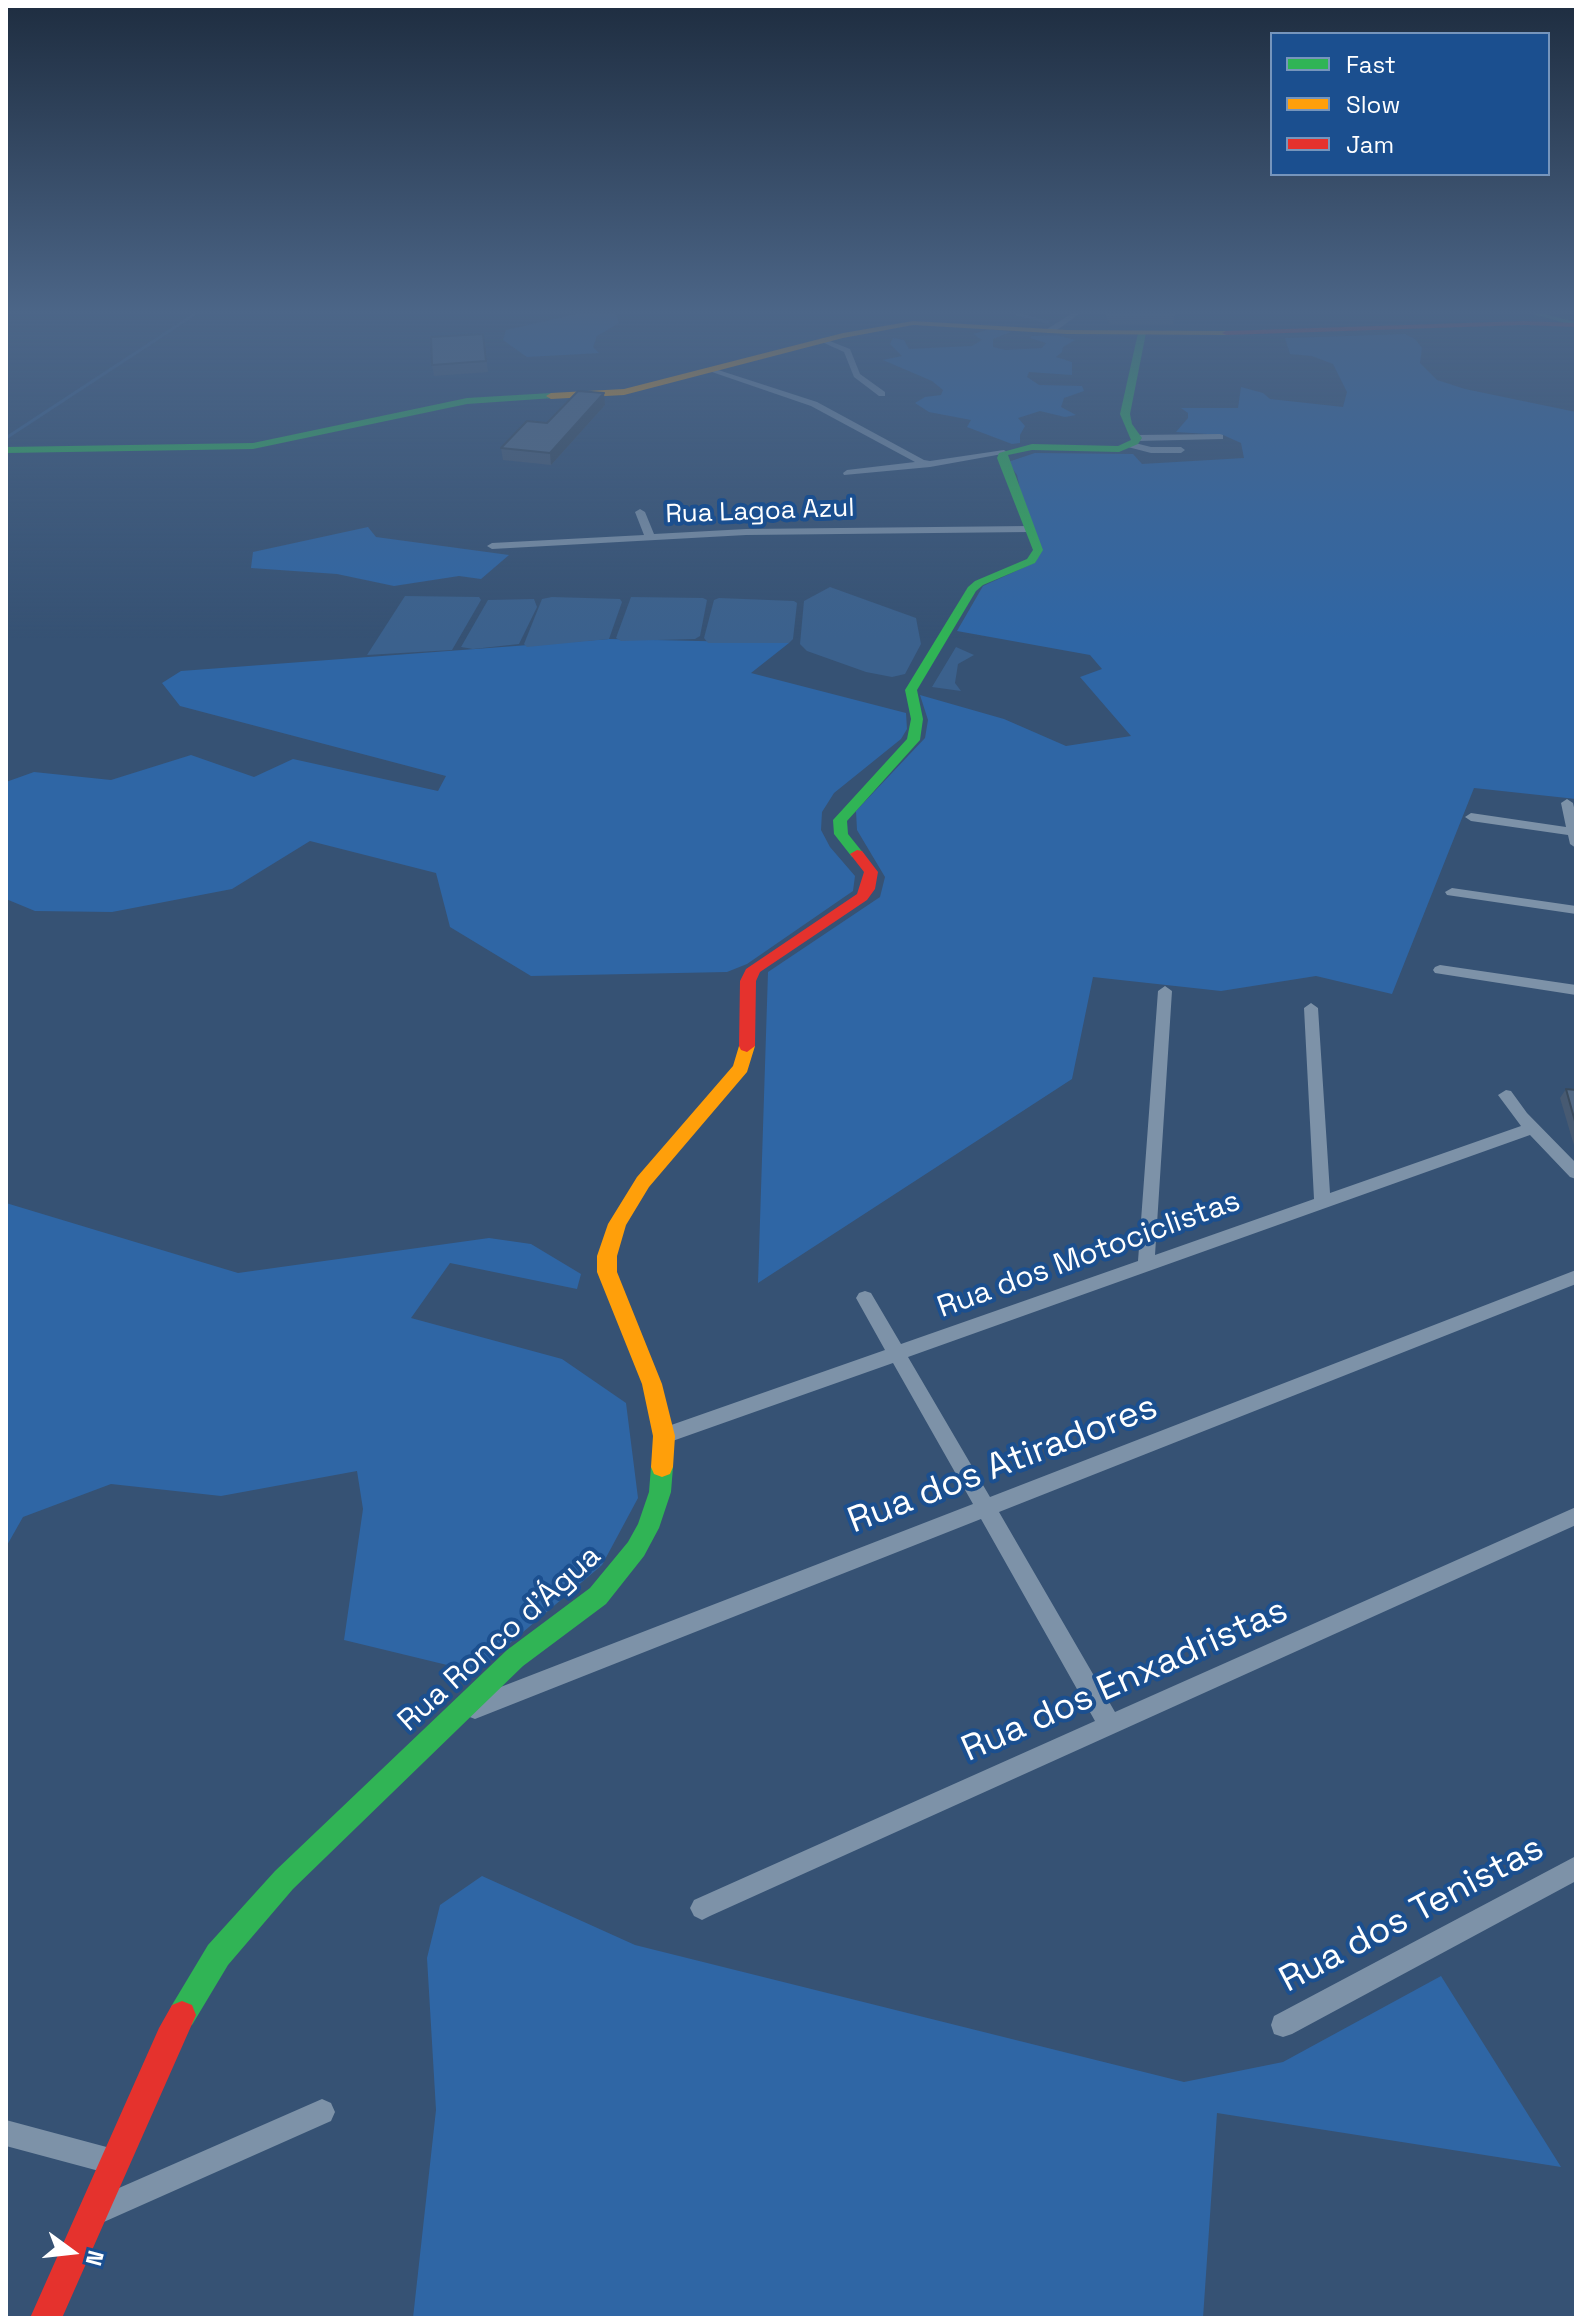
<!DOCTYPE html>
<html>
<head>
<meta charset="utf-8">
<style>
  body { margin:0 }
  #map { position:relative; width:1582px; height:2324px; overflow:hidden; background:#365274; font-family:"Space Grotesk",sans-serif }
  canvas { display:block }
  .frame { position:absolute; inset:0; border:8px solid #fff; pointer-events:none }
  .legend { position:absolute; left:1270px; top:32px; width:280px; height:144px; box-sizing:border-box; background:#1b4f8f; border:2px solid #7695bc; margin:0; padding:10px 14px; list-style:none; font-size:24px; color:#fff }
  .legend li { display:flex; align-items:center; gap:16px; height:40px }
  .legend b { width:40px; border:2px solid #7695bc }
  .north { position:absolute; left:32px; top:2212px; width:80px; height:80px; -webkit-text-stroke:6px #1b4f8f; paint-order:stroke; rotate:105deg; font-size:22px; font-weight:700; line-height:32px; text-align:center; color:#fff }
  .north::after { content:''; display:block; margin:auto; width:28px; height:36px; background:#fff; clip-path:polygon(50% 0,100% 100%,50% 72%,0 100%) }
</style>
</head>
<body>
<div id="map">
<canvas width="1582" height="2324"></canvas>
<div class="frame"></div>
<ul class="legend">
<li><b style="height:10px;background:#30b455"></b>Fast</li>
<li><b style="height:10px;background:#ff9f0a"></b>Slow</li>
<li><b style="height:10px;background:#e5322d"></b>Jam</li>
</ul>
<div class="north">N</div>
</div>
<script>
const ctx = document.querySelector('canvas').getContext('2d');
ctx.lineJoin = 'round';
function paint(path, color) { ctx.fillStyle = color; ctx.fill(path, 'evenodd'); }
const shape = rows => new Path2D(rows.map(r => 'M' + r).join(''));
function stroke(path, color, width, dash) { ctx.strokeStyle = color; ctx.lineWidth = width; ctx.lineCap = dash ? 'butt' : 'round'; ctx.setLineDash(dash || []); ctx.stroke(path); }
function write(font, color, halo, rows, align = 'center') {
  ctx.font = font + ' "Space Grotesk",sans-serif'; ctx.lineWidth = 8; ctx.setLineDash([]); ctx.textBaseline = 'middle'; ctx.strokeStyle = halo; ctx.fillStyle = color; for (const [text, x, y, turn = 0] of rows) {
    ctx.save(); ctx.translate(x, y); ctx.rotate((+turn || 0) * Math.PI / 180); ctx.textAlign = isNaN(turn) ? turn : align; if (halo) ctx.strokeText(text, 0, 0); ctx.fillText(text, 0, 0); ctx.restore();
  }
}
const green = shape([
  [576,314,616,314,619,323,597,336,593,347,599,353,527,357,503,340,506,330],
  [990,329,1011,332,993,339,993,347,1005,350,1042,348,1046,343,1030,338,1032,336,1057,335,1075,340,1063,347,1062,352,1056,357,1072,362,1072,375,1029,372,1027,377,1039,385,1082,386,1084,391,1064,398,1061,407,1076,415,1065,417,1040,411,1018,418,1025,426,1020,435,1020,443,1012,444,967,427,971,420,929,412,915,403,925,397,941,395,943,390,932,381,883,360,902,356,890,344,893,338,904,340,909,349,972,346,982,340,973,334],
  [1405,334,1415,339,1422,348,1420,363,1437,380,1465,389,1576,412,1576,799,1474,788,1392,994,1316,976,1221,991,1093,977,1072,1079,758,1283,768,972,880,897,885,877,857,830,856,811,925,738,928,720,920,695,1004,719,1066,746,1131,736,1080,677,1102,669,1090,655,957,631,983,586,1036,562,1017,475,1008,462,1035,453,1133,454,1142,464,1244,458,1241,443,1223,435,1176,432,1188,418,1188,413,1181,408,1238,408,1241,387,1263,393,1270,399,1343,407,1347,392,1333,364,1312,356,1290,354,1285,338],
  [368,527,376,537,509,555,481,579,459,576,394,586,337,574,251,568,253,552],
  [609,639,789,643,751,673,906,713,907,729,901,739,834,793,822,812,821,830,830,847,855,876,853,891,747,964,727,972,531,976,450,927,436,873,310,841,232,889,112,912,35,911,6,899,6,782,34,772,111,780,191,755,254,777,293,759,438,791,446,776,180,706,162,683,181,671],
  [6,1203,238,1273,489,1238,531,1244,581,1274,577,1289,450,1263,411,1318,562,1359,626,1403,638,1498,602,1565,476,1672,344,1640,363,1509,357,1471,221,1496,111,1484,23,1517,6,1547],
  [482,1876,635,1945,1184,2082,1283,2062,1441,1976,1561,2167,1217,2113,1203,2318,413,2318,436,2110,427,1958,440,1905]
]);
const water = shape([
  [830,587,916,618,921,644,905,674,892,677,866,672,807,651,800,644,804,601],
  [405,596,479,597,481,600,452,650,367,655],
  [552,597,620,599,622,602,609,639,527,647,524,644,542,599],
  [631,597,703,598,707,600,700,636,695,639,621,641,616,638],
  [719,598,794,601,797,603,793,639,789,643,708,643,704,638,714,600],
  [534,599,537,607,519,644,473,649,461,647,488,600],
  [956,647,974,655,958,664,955,683,961,691,932,687]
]);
const stream = shape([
  [1016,314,1048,322],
  [6,438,195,314]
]);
const street = shape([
  [1071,314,1079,314,1053,333,1047,333,1047,329,1071,314],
  [822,338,850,349,860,374,885,392,885,396,879,396,854,377,844,352,822,342,822,338],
  [712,368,817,402,924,460,930,461,1004,450,1008,453,930,467,844,475,843,473,847,470,915,462,811,406,712,372,712,368],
  [1220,434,1223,435,1223,439,1137,441,1133,438,1137,435,1220,434],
  [1131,442,1151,447,1181,447,1185,450,1181,453,1151,453,1128,447,1128,443,1131,442],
  [640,509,645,512,654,534,746,529,1029,526,1034,529,1029,532,746,535,492,549,487,546,492,543,644,535,635,512,640,509],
  [1567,799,1573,803,1576,816,1576,848,1570,844,1568,835,1471,821,1465,817,1471,813,1566,827,1561,803,1567,799],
  [1452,888,1576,906,1576,914,1447,895,1445,892,1452,888],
  [1440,965,1576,985,1576,995,1435,973,1433,970,1435,967,1440,965],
  [1165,986,1172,991,1155,1255,1314,1199,1304,1008,1311,1003,1318,1008,1330,1193,1521,1126,1498,1095,1506,1090,1511,1091,1527,1113,1576,1163,1576,1179,1570,1177,1530,1135,908,1357,990,1497,1576,1270,1576,1284,999,1512,1115,1712,1576,1507,1576,1525,710,1916,702,1920,694,1916,690,1908,694,1900,1095,1721,981,1519,475,1719,467,1716,464,1708,467,1700,973,1504,893,1363,664,1444,657,1442,655,1436,657,1430,885,1350,856,1298,859,1293,865,1291,871,1293,901,1344,1138,1261,1158,991,1165,986],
  [1576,1856,1576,1881,1292,2034,1283,2037,1274,2034,1271,2025,1274,2016,1576,1856],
  [322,2099,331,2103,335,2112,331,2121,97,2225,87,2222,84,2212,87,2202,322,2099],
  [6,2120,114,2149,123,2153,127,2162,123,2171,114,2175,6,2146,6,2120]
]);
const fast = shape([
  [1532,314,1545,314,1576,322,1576,326,1532,314],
  [1142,331,1146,333,1130,414,1132,424,1142,438,1138,444,1119,452,1032,450,1008,455,1043,550,1035,563,983,585,976,591,917,690,923,719,920,740,847,821,848,834,864,854,857,858,852,857,834,834,833,820,907,739,911,719,905,690,968,587,975,581,1027,559,1033,550,997,458,999,453,1032,444,1118,446,1131,440,1120,414,1138,333,1142,331],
  [551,393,554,398,467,404,253,449,6,453,6,447,253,443,467,398,551,393],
  [662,1457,670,1460,673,1467,671,1492,659,1528,644,1556,606,1604,523,1666,293,1889,228,1965,192,2025,182,2029,172,2025,168,2015,172,2005,208,1945,275,1871,507,1650,590,1588,628,1542,638,1524,649,1492,651,1467,654,1460,662,1457]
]);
const slow = shape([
  [913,321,1067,330,1226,331,1230,333,1226,335,1067,334,913,325,843,338,624,395,551,399,546,396,551,393,624,389,843,333,913,321],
  [747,1040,755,1046,747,1072,649,1187,626,1225,617,1256,617,1272,662,1384,675,1436,673,1467,670,1474,662,1477,654,1474,651,1467,653,1436,642,1384,597,1272,597,1256,608,1224,637,1177,733,1066,739,1046,747,1040]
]);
const jam = shape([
  [1524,321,1576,323,1576,327,1524,325,1226,335,1222,333,1226,331,1524,321],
  [857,850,862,851,878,872,875,889,867,900,760,972,756,981,755,1046,747,1052,741,1050,739,1046,740,981,746,969,857,894,864,872,850,854,857,850],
  [182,2001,192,2005,196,2015,62,2318,30,2318,159,2028,172,2005,182,2001]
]);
const wall = shape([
  [1105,314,1175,314,1173,324,1110,324],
  [483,334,488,372,434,376,432,365],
  [605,405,551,465,503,460,501,448,547,423],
  [1566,1089,1576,1090,1576,1152,1560,1098]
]);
const shadedWall = shape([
  [604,393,605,405,551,465,550,453]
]);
const building = shape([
  [483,334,486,361,432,365,431,337,483,334],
  [578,391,604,393,550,453,501,448,527,421,547,423,578,391],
  [1566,1089,1576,1090,1576,1125,1566,1089]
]);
const farStreetnames = [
  ["Rua Lagoa Azul",760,512,-2]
];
const streetNames = [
  ["Rua dos Motociclistas",1089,1255,-20],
  ["Rua Ronco d’Água",500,1639,-42]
];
const nearStreetnames = [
  ["Rua dos Atiradores",1003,1465,-21],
  ["Rua dos Enxadristas",1125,1681,-24],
  ["Rua dos Tenistas",1412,1915,-28]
];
paint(green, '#2f66a5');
paint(water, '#3b618d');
stroke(stream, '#3b618d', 3);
paint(street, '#7d92a8');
paint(fast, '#30b455');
paint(slow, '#ff9f0a');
paint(jam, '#e5322d');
paint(wall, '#475a72');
paint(shadedWall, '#394a5c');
paint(building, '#526984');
stroke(building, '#394a5c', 2);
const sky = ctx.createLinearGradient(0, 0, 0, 639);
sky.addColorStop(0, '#1e2d40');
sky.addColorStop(0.49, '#4c6688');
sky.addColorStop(1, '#4c668800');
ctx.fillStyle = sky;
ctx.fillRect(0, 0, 1582, 639);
write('26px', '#fff', '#1b4f8f', farStreetnames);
write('30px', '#fff', '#1b4f8f', streetNames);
write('36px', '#fff', '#1b4f8f', nearStreetnames);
</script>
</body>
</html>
